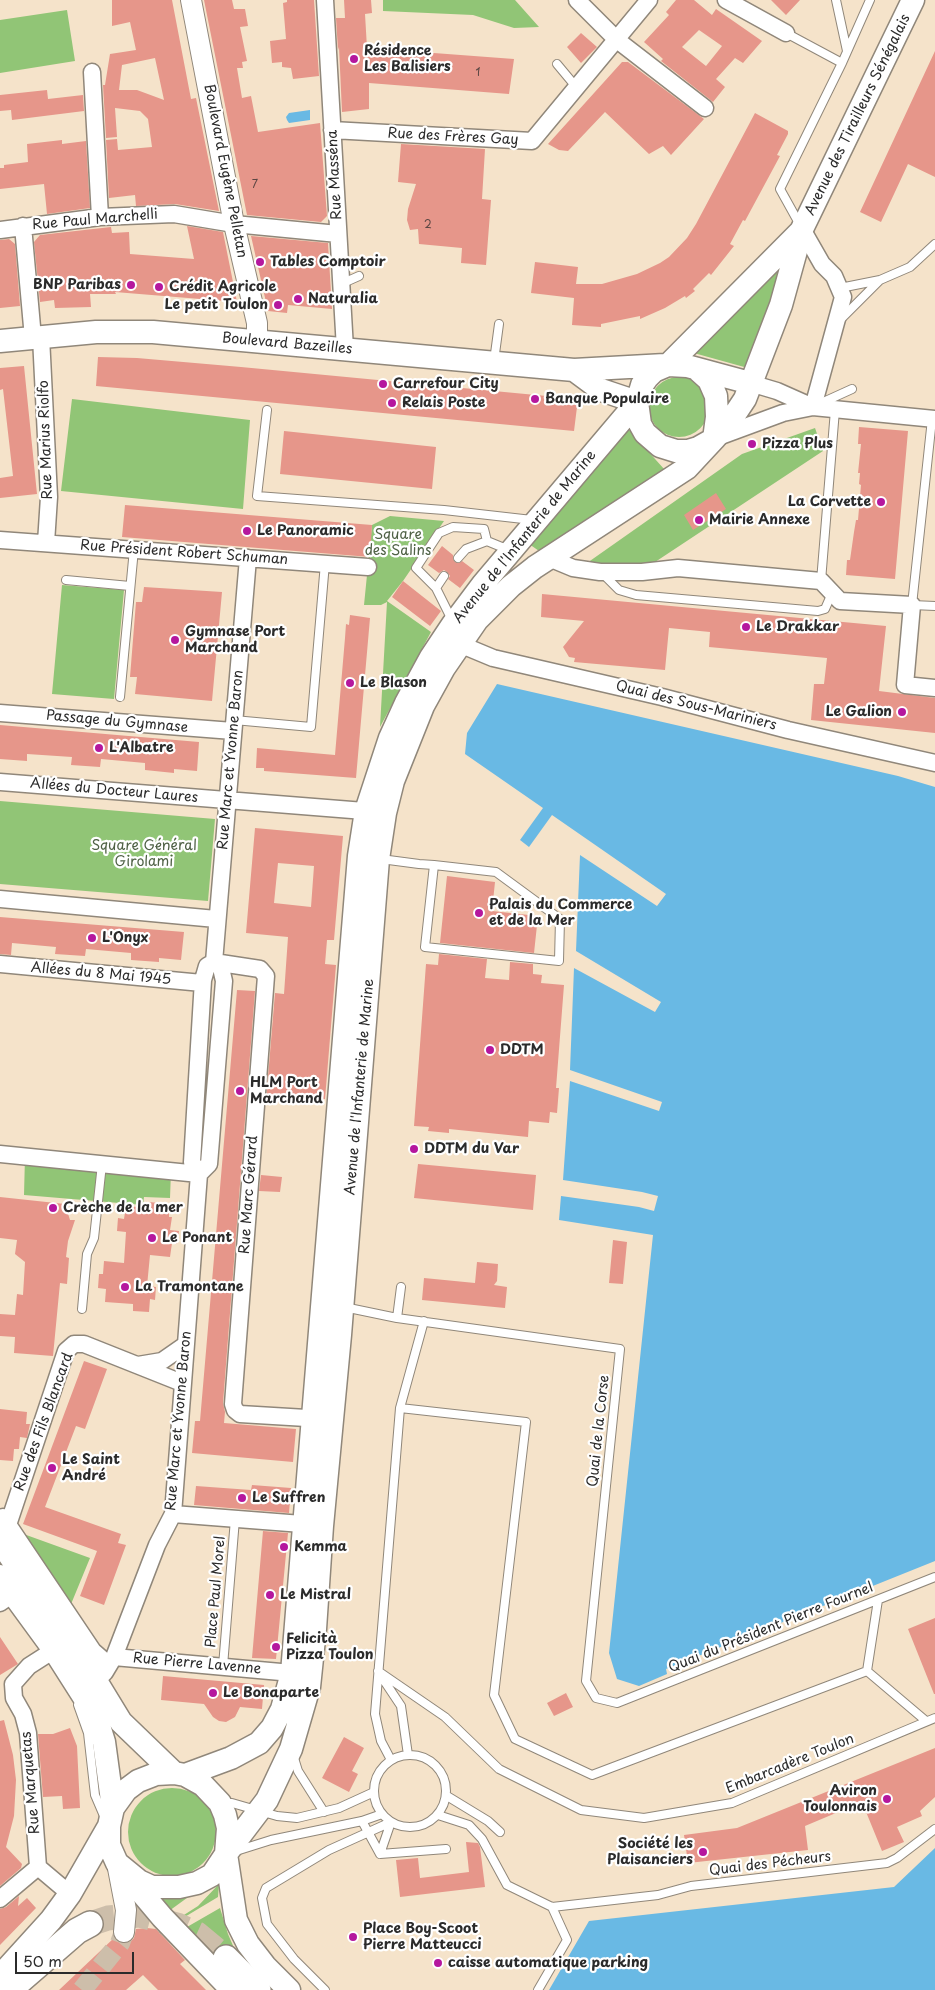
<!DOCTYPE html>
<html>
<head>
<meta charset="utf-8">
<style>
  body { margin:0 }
  #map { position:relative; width:935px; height:1990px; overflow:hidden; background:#f5e3ca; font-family:"Playpen Sans",sans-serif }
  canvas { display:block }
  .scale { position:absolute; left:15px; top:1952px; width:119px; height:22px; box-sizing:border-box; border:2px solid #2b2b2b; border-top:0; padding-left:6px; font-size:15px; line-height:18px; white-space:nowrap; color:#2b2b2b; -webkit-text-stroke:4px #fff; paint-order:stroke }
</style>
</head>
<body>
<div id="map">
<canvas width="935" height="1990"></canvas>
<div class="scale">50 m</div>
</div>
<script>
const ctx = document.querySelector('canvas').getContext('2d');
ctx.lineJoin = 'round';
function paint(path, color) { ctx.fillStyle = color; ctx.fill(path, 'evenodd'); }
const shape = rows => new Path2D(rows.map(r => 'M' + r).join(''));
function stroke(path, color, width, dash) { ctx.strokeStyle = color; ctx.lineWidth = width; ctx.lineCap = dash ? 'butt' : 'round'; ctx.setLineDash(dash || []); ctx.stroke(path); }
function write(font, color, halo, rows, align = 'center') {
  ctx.font = font + ' "Playpen Sans",sans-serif'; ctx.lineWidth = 4.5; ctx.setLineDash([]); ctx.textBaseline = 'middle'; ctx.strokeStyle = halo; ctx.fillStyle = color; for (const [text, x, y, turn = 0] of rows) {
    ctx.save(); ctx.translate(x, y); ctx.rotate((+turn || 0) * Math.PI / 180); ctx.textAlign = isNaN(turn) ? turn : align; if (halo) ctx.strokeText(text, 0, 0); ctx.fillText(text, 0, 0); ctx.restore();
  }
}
const green = shape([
  [383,0,515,0,539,27,514,28,473,15,383,11],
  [67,10,75,61,0,73,0,20],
  [769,263,790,272,755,370,683,350],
  '649 407a30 30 0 1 1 60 0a30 30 0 1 1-60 0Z',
  [72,399,250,420,243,509,61,491],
  [621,421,673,479,549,558,522,539],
  [815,428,823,451,646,568,587,563,742,454],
  [390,516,444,521,403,581,387,601,431,632,380,727,387,602,381,605,364,605,372,525],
  [62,585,124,590,114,699,52,694],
  [0,801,215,819,208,901,0,884],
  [25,1156,171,1171,170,1198,144,1197,143,1205,24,1195],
  [18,1532,90,1558,69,1609],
  '128 1832a44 44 0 1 1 88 0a44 44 0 1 1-88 0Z',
  [219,1884,218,1897,178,1921,176,1920,198,1906],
  [144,1890,191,1895,169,1911],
  [220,1908,228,1934,234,1948,217,1965,187,1927]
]);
const water = shape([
  [310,110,310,120,289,123,287,120,286,117,289,113],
  [497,684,898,776,935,787,935,1561,666,1669,667,1674,639,1686,617,1679,609,1653,653,1235,559,1220,561,1196,639,1207,654,1211,658,1196,642,1192,563,1180,570,1081,659,1111,662,1102,570,1070,574,968,655,1012,661,1002,576,951,580,855,657,906,666,894,552,815,529,847,520,840,543,808,465,754,467,733],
  [935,1848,935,1990,549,1990,589,1921,894,1887]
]);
const building = shape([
  [112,0,172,0,191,99,196,98,219,211,175,204,136,206,135,195,109,198,106,140,117,139,118,150,152,147,148,119,140,111,115,108,117,137,106,138,103,85,105,85,110,54,136,50,130,22,112,26],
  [155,58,164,100,137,90,119,90,122,65],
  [204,0,232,0,234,9,245,9,248,26,240,27,247,61,242,62,243,68,237,68,242,98,251,96,258,132,320,123,327,216,321,222,247,215],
  [287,0,314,0,319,76,293,79,291,68,282,67,282,62,272,63,270,41,286,39,283,3,287,2],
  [344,0,371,0,372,13,365,14,367,48,514,59,509,94,369,83,369,109,342,112,339,47,338,50,336,18,345,18],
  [676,0,694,0,712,15,716,9,762,41,743,63,735,58,716,79,725,87,713,102,661,61,663,59,644,42,669,15,666,12],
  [699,30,722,46,706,66,682,47],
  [771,0,800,0,786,15],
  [581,33,597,47,581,63,567,47],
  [935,51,935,177,908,164,881,222,860,212],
  [622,62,628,62,704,119,671,155,663,146,649,154,605,112,568,151,559,150,548,144],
  [47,90,48,99,83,95,84,111,12,120,11,110,0,111,0,95],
  [755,113,788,131,788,134,777,155,780,156,745,221,743,220,730,244,734,246,711,275,709,273,693,289,695,291,686,298,685,296,665,308,640,319,640,316,601,324,601,327,572,325,574,298,531,293,535,262,578,267,576,284,602,284,637,274,660,263,669,257,687,238,696,224],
  [62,140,62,144,86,141,90,208,47,214,44,184,0,189,0,168,4,168,4,165,28,162,27,144],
  [401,144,485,149,482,199,491,200,486,265,461,263,462,248,419,244,418,229,410,230,407,220,408,209,416,184,398,182],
  [187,226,223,232,237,302,115,292,116,294,90,294,91,307,55,308,54,300,40,302,34,242,40,235,111,227,112,233,129,232,130,254,194,259],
  [251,236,328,243,332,309,288,305,287,313,268,311],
  [9,239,15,244,20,306,0,308,0,240],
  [98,357,137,358,241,367,578,399,574,431,96,386],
  [24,366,37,494,0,498,0,478,13,476,3,389,0,390,0,368],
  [859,427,908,431,895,579,846,575,847,560,850,560,854,532,856,520,858,520,861,485,859,484,860,473,858,473,861,444,858,444],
  [284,431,436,447,432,489,280,474],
  [716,493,726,509,693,530,684,515],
  [125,505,372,525,370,557,122,537],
  [442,546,453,555,453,559,455,562,459,563,462,561,474,570,460,588,448,579,450,576,447,572,444,570,439,573,428,565],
  [403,581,441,611,430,626,392,597],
  [144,587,222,592,212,701,135,694,137,677,130,677,136,602,142,602],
  [542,594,886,626,879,691,935,698,935,733,811,720,814,684,824,684,827,658,709,647,710,632,669,628,665,670,574,662,575,658,569,657,563,647,584,621,541,617],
  [350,615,370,618,356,778,264,771,264,768,256,768,257,748,335,755,345,638,346,624,349,625],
  [0,725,199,742,197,771,174,769,174,773,145,770,145,763,101,759,100,767,71,765,72,757,27,754,27,761,0,759],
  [255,828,343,836,334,940,327,940,325,964,336,965,325,1099,308,1098,307,1105,266,1101,275,993,284,994,288,937,246,933],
  [278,863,314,866,311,907,274,903],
  [447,876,495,882,492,911,538,916,534,953,440,943],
  [0,917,184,932,181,960,159,958,159,962,131,960,131,953,86,949,85,956,55,954,56,947,12,943,11,955,0,954],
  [439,954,487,959,485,978,509,980,510,962,533,964,533,974,542,975,541,983,564,985,556,1088,559,1088,557,1113,550,1112,549,1123,529,1121,528,1137,449,1129,449,1133,428,1131,429,1127,414,1126,426,964,438,965],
  [237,990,255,991,223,1403,225,1412,224,1423,296,1429,293,1462,192,1453,195,1421,200,1421],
  [418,1164,536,1175,533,1210,414,1198],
  [261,1175,282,1177,280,1192,259,1191],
  [0,1197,65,1204,70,1220,75,1220,68,1241,66,1257,69,1258,67,1284,60,1283,53,1356,14,1353,15,1337,0,1336,0,1314,15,1315,17,1294,23,1295,25,1262,15,1254,17,1240,0,1238],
  [149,1202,169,1204,169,1217,172,1217,170,1230,179,1231,177,1244,172,1243,170,1257,150,1255,147,1286,156,1287,155,1300,150,1299,149,1312,133,1311,133,1304,105,1302,106,1289,98,1288,99,1274,103,1274,104,1261,124,1263,126,1232,117,1231,118,1218,124,1219,126,1206,149,1208],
  [613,1240,627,1242,623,1284,609,1283],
  [477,1262,498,1264,497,1281,494,1285,507,1287,505,1308,422,1300,424,1278,475,1283],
  [84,1361,107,1369,85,1429,76,1426,45,1507,121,1534,118,1543,126,1545,104,1605,80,1596,97,1551,23,1524],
  [0,1409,27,1412,26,1424,30,1424,27,1438,20,1437,19,1449,14,1449,13,1461,0,1460],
  [252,1485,291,1488,289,1513,194,1505,196,1486,251,1490],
  [263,1531,288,1533,276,1659,252,1658],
  [935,1618,935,1694,934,1694,908,1629],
  [0,1637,18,1664,0,1675],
  [163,1676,264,1685,262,1709,240,1707,235,1717,226,1722,219,1721,213,1717,204,1704,161,1700],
  [566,1693,573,1707,554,1716,547,1703],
  [4,1720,13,1755,16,1780,14,1816,6,1847,22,1864,21,1868,0,1886,0,1721],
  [70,1728,77,1746,80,1808,63,1809,62,1796,43,1797,38,1734,53,1734],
  [344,1737,364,1748,352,1771,358,1774,349,1792,322,1778],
  [935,1748,935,1797,920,1811,922,1816,897,1827,904,1842,882,1851,862,1802,805,1826,808,1850,688,1863,684,1835,737,1828],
  [466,1842,478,1843,480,1847,485,1887,400,1897,396,1860,418,1858,420,1878,469,1872],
  [19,1896,18,1906,27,1898,36,1908,0,1945,0,1909,6,1907],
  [147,1928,156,1929,185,1960,180,1964,206,1990,158,1990,143,1975,126,1990,59,1990,114,1938,122,1944,129,1943,134,1938,136,1929]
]);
const tertiaryTunnel = shape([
  [82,1990,120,1943,124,1932]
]);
const primaryTunnel = shape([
  [90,1924,108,1918,139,1915,177,1925,197,1934,226,1958]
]);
const service = shape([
  [836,0,847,51],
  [786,33,842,63,780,189,800,225],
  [842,63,870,0],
  [557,64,577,88],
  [880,280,910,267,935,244],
  [341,284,359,276],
  [840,288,880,280,841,319],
  [494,361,499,324],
  [819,404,852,389],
  [267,410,257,496,444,510,532,520],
  [932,419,912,605,935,606],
  [458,558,466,549,487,541,509,550],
  [602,573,619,590,636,595,818,611,825,609,832,593],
  [444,576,436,588,452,620],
  [66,580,130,586],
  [821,581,835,410],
  [436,588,416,568,439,533,453,527,484,529,487,541],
  [120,697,134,549],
  [234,720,311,727,325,563],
  [381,859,419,864,434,865,496,872,560,919,559,961,425,947,434,865],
  [344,1307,397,1318,620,1349,586,1681,596,1698,617,1703,935,1577],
  [82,1309,87,1254,94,1238,102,1164],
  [397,1318,401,1287],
  [400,1408,424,1321],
  [223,1666,235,1519],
  [378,1671,445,1717,499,1769,581,1810,644,1818,732,1803,935,1718],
  [867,1671,878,1600],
  [381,1676,401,1706,408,1755],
  [78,1705,88,1733,95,1795,104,1816],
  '374 1791a36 36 0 1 1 72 0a36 36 0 1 1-72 0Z',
  [293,1755,298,1771,324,1812],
  [391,1760,381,1741,375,1714,400,1408,526,1422,494,1695,515,1739,592,1775,867,1671,926,1721],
  [447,1796,488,1821,500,1832],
  [222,1803,232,1803,277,1816,297,1818,339,1808,374,1792],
  [438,1815,469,1825,482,1839,507,1885,552,1907,658,1895,691,1886,887,1863,897,1858,935,1829],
  [362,1821,380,1854,391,1822],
  [236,1851,271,1840,362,1821,382,1814],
  [380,1854,446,1849],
  [325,1990,294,1959,267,1924,262,1898,266,1888,329,1850,391,1822],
  [538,1990,567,1940,552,1907]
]);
const minor = shape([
  [325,0,345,349],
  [577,0,617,40,705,108],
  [726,0,786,33],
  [92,72,100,217],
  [332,130,532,141,649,0],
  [23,226,33,338],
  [802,229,822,264,834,276,843,297,813,407],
  [0,230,100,217,174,214,234,224,338,234],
  [41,337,49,497,46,543],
  [750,383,777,391,813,407,935,419],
  [718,437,783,413,813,407],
  [0,540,368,567],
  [549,558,573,568,600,572,642,572,678,568,821,581,840,601,912,605,905,685,935,688],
  [461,641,469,648,493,658,662,697,788,730,935,763],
  [0,713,233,731],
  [0,782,377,812],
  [0,899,216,919],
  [214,962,260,969,266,976,233,1404,235,1410,240,1414,323,1419],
  [214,962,248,558],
  [0,964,202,983],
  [0,1154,199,1174],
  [199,1174,209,1164,224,981,221,968,214,962],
  [138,1365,162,1361,185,1345],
  [173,1514,315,1525],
  [3,1517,93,1651,109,1665],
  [0,1535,8,1525,66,1351,74,1344,84,1344,182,1383],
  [0,1603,13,1594,21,1598],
  [54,1650,29,1666,13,1684,14,1698,23,1714,28,1733,38,1867,70,1894],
  [114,1657,303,1674],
  [96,1681,105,1672,114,1657,157,1545,173,1514,199,1174,192,1162,203,980,207,966,214,962],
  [0,1899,38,1867]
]);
const tertiary = shape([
  [191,0,234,224,257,323,257,342],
  [117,1863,126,1910,124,1932]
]);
const secondary = shape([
  [0,341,96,332,153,332,574,370,665,365],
  [668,365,800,232],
  [574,370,601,390,637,402],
  [699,371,709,380,716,396,717,417,714,439],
  [750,383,687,366,668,365,654,371,647,378,642,385,637,402,640,424,645,433,660,446,676,451,688,451,698,448,714,439,733,417,745,399,781,305,802,229,913,0],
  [0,1542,96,1681,121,1722,174,1773],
  [0,1576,54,1650,96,1716,104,1742,113,1808],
  [174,1773,185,1775,203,1785,220,1803,225,1815,228,1828,226,1854,212,1875,197,1883,179,1887,152,1887,139,1881,117,1863,109,1845,109,1826,113,1808,126,1790,138,1781,156,1774,174,1773],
  [185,1775,231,1758,259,1743,272,1728,282,1709,292,1673,359,856,366,811,390,738,406,703,431,657,453,624,483,584,637,402],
  [226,1854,267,1800,291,1749,309,1687,315,1629,322,1526,340,1335,378,859,385,813,393,781,423,706,444,668,477,620,511,586,535,567,687,468,714,439],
  [226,1854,236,1920,248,1944,265,1966,289,1990],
  [130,1879,162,1917,232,1990],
  [0,1976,51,1920,70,1894,109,1826]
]);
const primary = shape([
  [226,1958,258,1990],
  [9,1990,77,1931,90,1924]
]);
const markers = [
  [354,59,5,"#b5179e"],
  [260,262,5,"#b5179e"],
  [131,285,5,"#b5179e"],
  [159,287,5,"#b5179e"],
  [298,299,5,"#b5179e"],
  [278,305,5,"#b5179e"],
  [383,384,5,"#b5179e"],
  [535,399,5,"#b5179e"],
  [392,403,5,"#b5179e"],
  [752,444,5,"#b5179e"],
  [881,502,5,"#b5179e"],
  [699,520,5,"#b5179e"],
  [247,531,5,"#b5179e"],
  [746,627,5,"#b5179e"],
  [175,640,5,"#b5179e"],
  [350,683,5,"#b5179e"],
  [902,712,5,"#b5179e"],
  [99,748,5,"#b5179e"],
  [479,913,5,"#b5179e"],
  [92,938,5,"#b5179e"],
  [490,1050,5,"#b5179e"],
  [240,1091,5,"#b5179e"],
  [414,1149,5,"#b5179e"],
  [53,1208,5,"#b5179e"],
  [152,1238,5,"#b5179e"],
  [125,1287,5,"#b5179e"],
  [52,1468,5,"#b5179e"],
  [242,1498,5,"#b5179e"],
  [284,1547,5,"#b5179e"],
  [270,1595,5,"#b5179e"],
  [276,1647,5,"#b5179e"],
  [213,1693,5,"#b5179e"],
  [887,1799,5,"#b5179e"],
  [703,1852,5,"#b5179e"],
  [353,1937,5,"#b5179e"],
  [438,1963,5,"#b5179e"]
];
const numberNames = [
  ["1",478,73],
  ["7",255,185],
  ["2",428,225]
];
const poiNames = [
  ["Résidence",364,51],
  ["Les Balisiers",364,67],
  ["Tables Comptoir",270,262],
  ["BNP Paribas",121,285,"right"],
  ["Crédit Agricole",169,287],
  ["Naturalia",308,299],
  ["Le petit Toulon",268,305,"right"],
  ["Carrefour City",393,384],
  ["Banque Populaire",545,399],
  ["Relais Poste",402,403],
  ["Pizza Plus",762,444],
  ["La Corvette",871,502,"right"],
  ["Mairie Annexe",709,520],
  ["Le Panoramic",257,531],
  ["Le Drakkar",756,627],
  ["Gymnase Port",185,632],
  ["Marchand",185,648],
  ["Le Blason",360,683],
  ["Le Galion",892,712,"right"],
  ["L'Albatre",109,748],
  ["Palais du Commerce",489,905],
  ["et de la Mer",489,921],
  ["L'Onyx",102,938],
  ["DDTM",500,1050],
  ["HLM Port",250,1083],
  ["Marchand",250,1099],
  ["DDTM du Var",424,1149],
  ["Crèche de la mer",63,1208],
  ["Le Ponant",162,1238],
  ["La Tramontane",135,1287],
  ["Le Saint",62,1460],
  ["André",62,1476],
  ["Le Suffren",252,1498],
  ["Kemma",294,1547],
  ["Le Mistral",280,1595],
  ["Felicità",286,1639],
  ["Pizza Toulon",286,1655],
  ["Le Bonaparte",223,1693],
  ["Aviron",877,1791,"right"],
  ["Toulonnais",877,1807,"right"],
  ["Société les",693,1844,"right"],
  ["Plaisanciers",693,1860,"right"],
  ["Place Boy-Scoot",363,1929],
  ["Pierre Matteucci",363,1945],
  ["caisse automatique parking",448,1963]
];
const streetNames = [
  ["Avenue des Tirailleurs Sénégalais",858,115,-64],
  ["Rue des Frères Gay",453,137,3],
  ["Boulevard Eugène Pelletan",225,171,79],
  ["Rue Masséna",335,175,-93],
  ["Rue Paul Marchelli",95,220,-5],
  ["Boulevard Bazeilles",287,344,5],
  ["Rue Marius Riolfo",46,440,-92],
  ["Avenue de l'Infanterie de Marine",525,537,-51],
  ["Rue Président Robert Schuman",184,553,4],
  ["Quai des Sous-Mariniers",696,706,14],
  ["Passage du Gymnase",117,722,5],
  ["Rue Marc et Yvonne Baron",231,760,-85],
  ["Allées du Docteur Laures",114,791,5],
  ["Allées du 8 Mai 1945",101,974,5],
  ["Avenue de l'Infanterie de Marine",360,1087,-85],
  ["Rue Marc Gérard",249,1195,-86],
  ["Rue Marc et Yvonne Baron",179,1421,-85],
  ["Rue des Fils Blancard",44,1422,-70],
  ["Quai de la Corse",599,1431,-84],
  ["Place Paul Morel",216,1592,-85],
  ["Quai du Président Pierre Fournel",771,1628,-22],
  ["Rue Pierre Lavenne",197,1664,5],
  ["Embarcadère Toulon",790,1764,-22],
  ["Rue Marquetas",31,1783,-95],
  ["Quai des Pécheurs",770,1864,-7]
];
const parkNames = [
  ["Square",398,535],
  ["des Salins",398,551],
  ["Square Général",144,846],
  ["Girolami",144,862]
];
paint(green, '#91c576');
paint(water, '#69b9e4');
paint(building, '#e6968a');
stroke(tertiaryTunnel, '#cdbeaa', 20, [20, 10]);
stroke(primaryTunnel, '#cdbeaa', 25, [25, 12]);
stroke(service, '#90877a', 10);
stroke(minor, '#90877a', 19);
stroke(tertiary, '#90877a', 22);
stroke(secondary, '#90877a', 25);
stroke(primary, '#90877a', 28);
stroke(service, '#fff', 8);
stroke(minor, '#fff', 16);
stroke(tertiary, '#fff', 20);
stroke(secondary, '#fff', 22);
stroke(primary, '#fff', 25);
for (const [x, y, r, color] of markers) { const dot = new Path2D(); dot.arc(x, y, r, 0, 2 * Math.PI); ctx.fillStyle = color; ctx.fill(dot); stroke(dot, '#fff', 2); }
write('11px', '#5a4643', null, numberNames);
write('bold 14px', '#2b2b2b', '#fff', poiNames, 'left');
write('14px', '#2b2b2b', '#fff', streetNames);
write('14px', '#4f6145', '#fff', parkNames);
</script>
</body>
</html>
